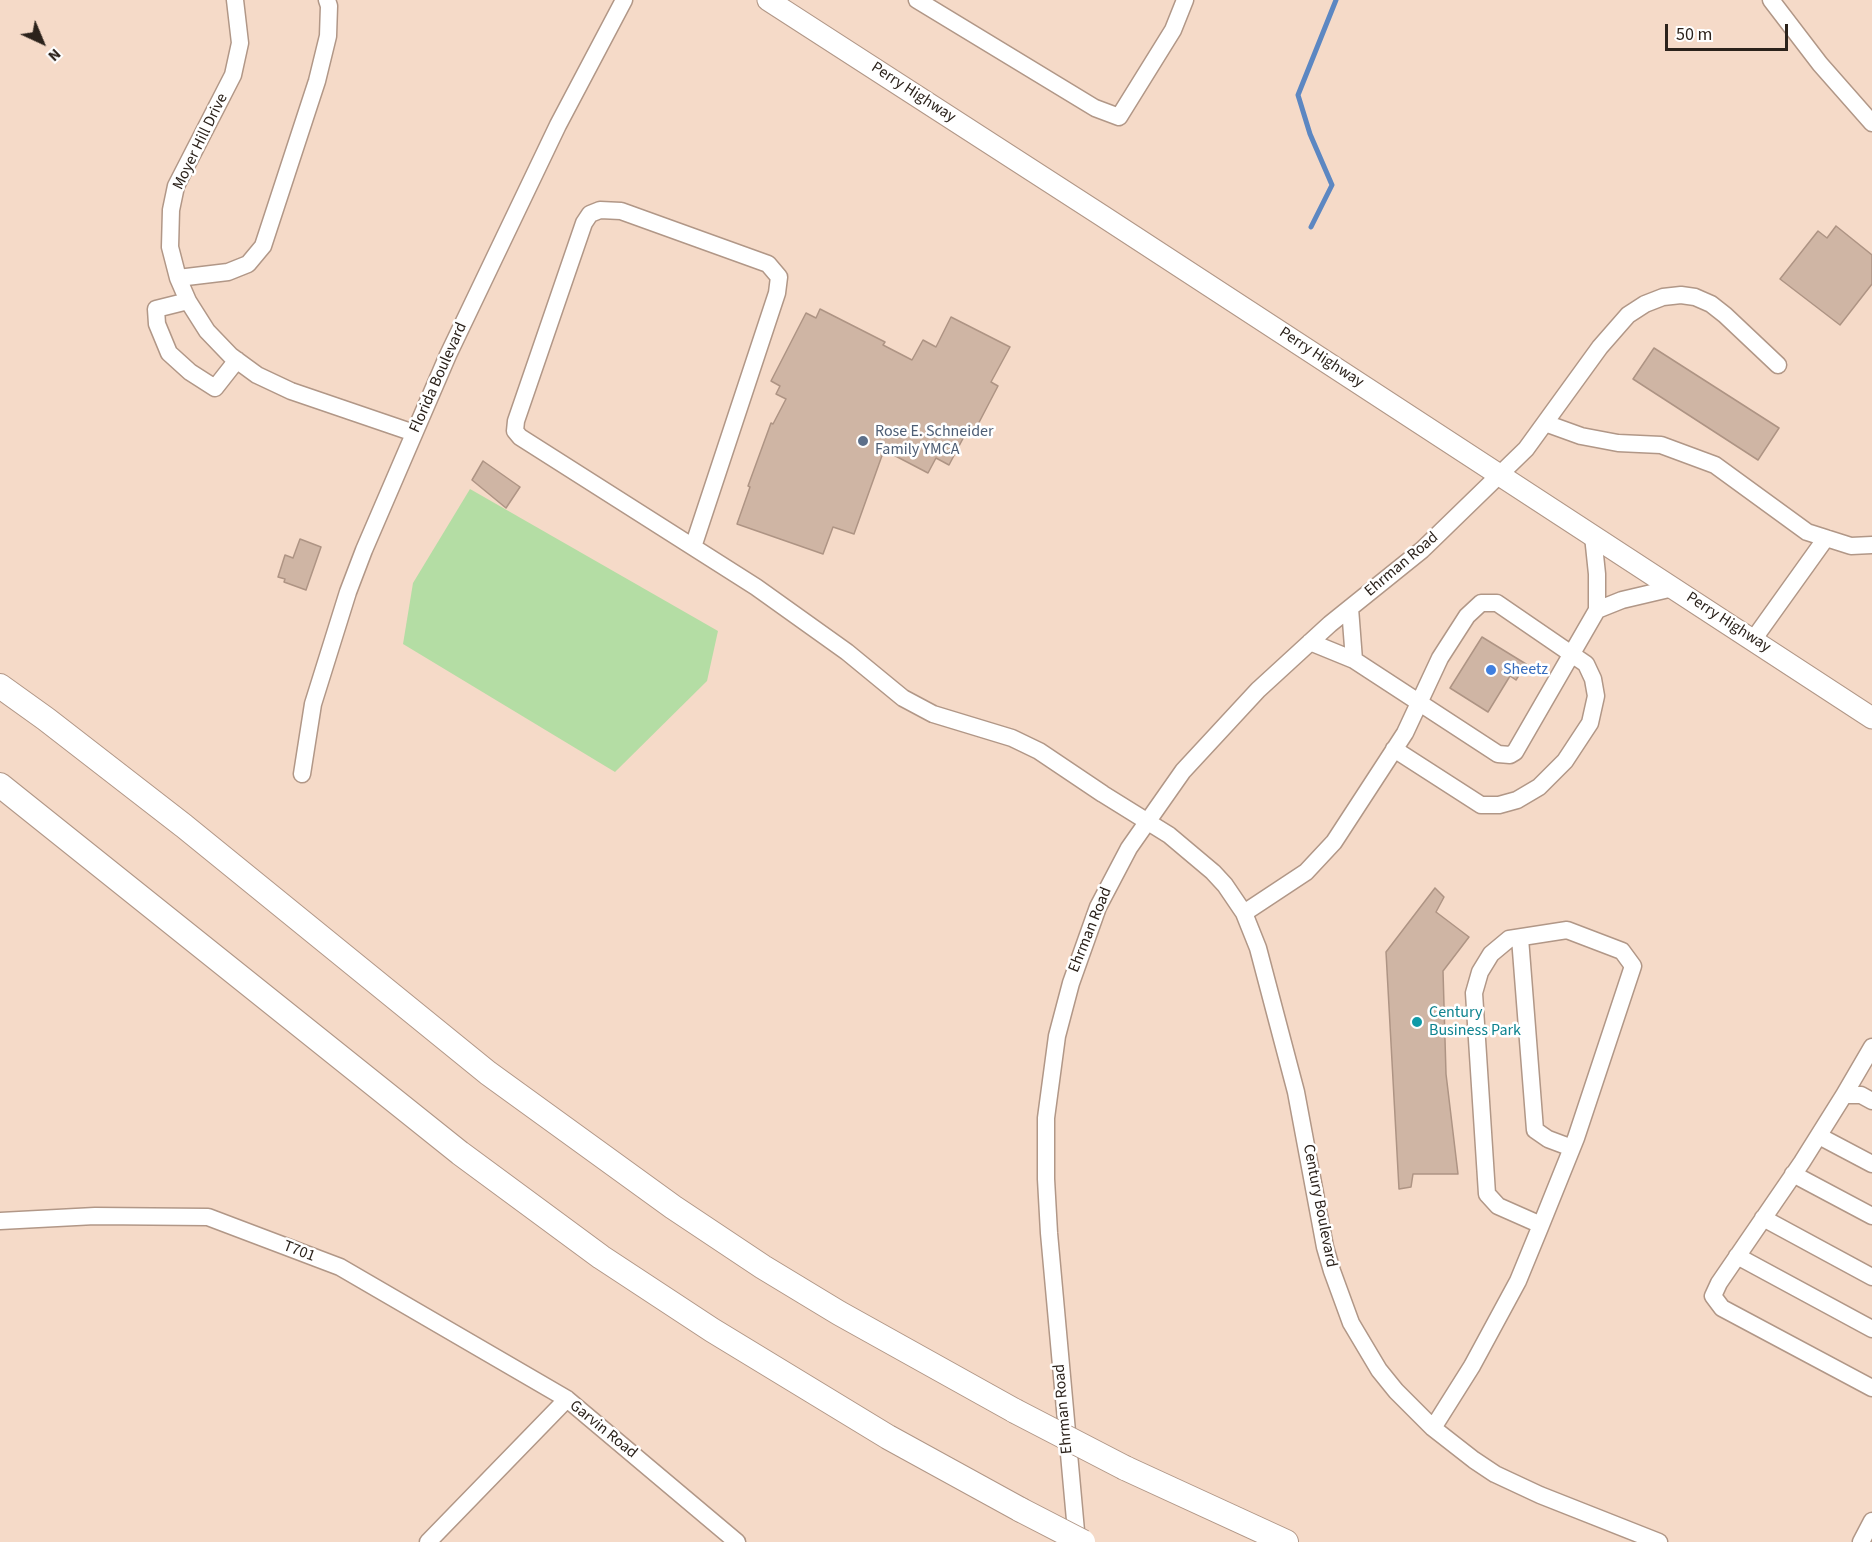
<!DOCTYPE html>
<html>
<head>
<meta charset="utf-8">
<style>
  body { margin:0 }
  #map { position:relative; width:1872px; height:1542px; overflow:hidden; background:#f5dac8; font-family:"Source Sans 3",sans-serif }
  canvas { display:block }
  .north { position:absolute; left:12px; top:12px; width:60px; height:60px; -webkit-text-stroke:4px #fff; paint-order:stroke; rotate:136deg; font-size:16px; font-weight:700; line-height:24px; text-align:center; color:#2b221b }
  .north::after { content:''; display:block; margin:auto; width:21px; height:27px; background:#2b221b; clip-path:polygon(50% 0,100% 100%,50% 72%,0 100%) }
  .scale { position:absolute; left:1665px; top:24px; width:123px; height:27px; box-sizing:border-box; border:3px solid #2b221b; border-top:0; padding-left:8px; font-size:18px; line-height:21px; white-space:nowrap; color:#2b221b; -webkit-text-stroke:4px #fff; paint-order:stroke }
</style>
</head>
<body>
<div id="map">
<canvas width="1872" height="1542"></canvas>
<div class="north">N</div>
<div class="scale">50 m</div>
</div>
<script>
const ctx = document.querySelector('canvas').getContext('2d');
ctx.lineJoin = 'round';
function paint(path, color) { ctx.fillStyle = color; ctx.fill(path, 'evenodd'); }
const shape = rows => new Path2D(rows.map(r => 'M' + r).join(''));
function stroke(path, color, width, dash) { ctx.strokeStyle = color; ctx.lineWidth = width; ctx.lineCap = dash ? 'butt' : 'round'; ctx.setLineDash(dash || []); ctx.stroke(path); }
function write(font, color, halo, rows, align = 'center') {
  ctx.font = font + ' "Source Sans 3",sans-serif'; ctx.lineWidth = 5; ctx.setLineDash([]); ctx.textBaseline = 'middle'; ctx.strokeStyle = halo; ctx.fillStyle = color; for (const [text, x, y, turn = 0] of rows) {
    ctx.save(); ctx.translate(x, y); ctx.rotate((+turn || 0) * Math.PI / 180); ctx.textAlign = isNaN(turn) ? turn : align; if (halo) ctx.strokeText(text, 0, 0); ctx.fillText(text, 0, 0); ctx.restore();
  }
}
const green = shape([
  [470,489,718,631,707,681,615,772,403,644,413,583]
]);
const stream = shape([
  [1311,227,1332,185,1310,134,1298,95,1336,0]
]);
const building = shape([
  [1836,226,1872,255,1872,284,1840,325,1780,279,1818,231,1827,238,1836,226],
  [820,309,885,342,883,345,912,360,923,340,936,347,951,317,1010,347,991,382,998,386,974,432,968,429,949,465,936,458,928,473,884,450,854,534,833,527,823,554,737,524,750,487,748,486,771,423,773,424,786,399,776,394,780,386,771,381,806,313,816,318,820,309],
  [1654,348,1779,428,1758,460,1633,379,1654,348],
  [483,461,520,487,506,508,472,480,483,461],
  [300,539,321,547,306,590,284,582,285,579,278,577,285,555,293,558,300,539],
  [1482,637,1526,664,1516,680,1510,676,1488,712,1450,688,1482,637],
  [1435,888,1444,897,1436,912,1469,937,1443,971,1446,1074,1458,1174,1413,1174,1411,1187,1399,1189,1386,952,1435,888]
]);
const minor = shape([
  [235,0,240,43,233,75,176,186,171,210,170,247,178,278,188,301,207,331,231,356,257,375,291,391,414,433],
  [917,0,1095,108,1119,117,1173,30,1185,0],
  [1771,0,1820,64,1872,123],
  [178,278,228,272,248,264,263,246,317,81,328,36,329,6,327,0],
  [188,301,156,309,157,324,169,353,190,372,215,388,237,360],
  [1545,423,1581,436,1618,443,1661,445,1715,465,1807,532,1851,546,1872,545],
  [1593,536,1597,574,1597,610,1622,600,1673,588],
  [693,547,777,293,779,277,768,264,621,211,600,210,590,214,584,223,516,421,515,431,520,437,756,587,847,652,903,698,933,714,1012,738,1039,751,1103,794,1169,835,1213,872,1225,885,1244,913,1258,948,1296,1092,1325,1247,1332,1271,1351,1323,1379,1370,1396,1391,1433,1428,1474,1460,1495,1474,1540,1495,1659,1542],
  [1350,608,1354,660],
  [1753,640,1826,538],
  [1310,642,1354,660,1498,754,1510,755,1515,752,1597,610],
  [302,774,313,704,348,592,364,550,448,355,558,125,624,0],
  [1244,913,1306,872,1334,842,1405,733,1440,658,1467,616,1481,603,1497,603,1586,664,1593,679,1596,696,1590,723,1565,761,1539,787,1517,800,1499,805,1481,805,1394,749],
  [1520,938,1535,1130,1548,1139,1572,1148],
  [1844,1095,1872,1047],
  [1872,1101,1861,1095,1844,1095,1802,1162,1719,1283,1713,1296,1722,1308,1872,1388],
  [1819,1136,1872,1164],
  [1793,1174,1872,1216],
  [1763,1218,1872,1277],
  [0,1221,95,1216,208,1217,340,1267,567,1399,737,1542],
  [1737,1256,1872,1329],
  [1433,1428,1472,1366,1518,1281,1541,1225,1572,1148,1576,1138,1633,966,1622,951,1567,930,1509,939,1491,954,1480,972,1474,993,1487,1194,1498,1206,1541,1225],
  [428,1542,567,1399],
  [1077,1542,1049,1233,1046,1179,1046,1118,1057,1036,1071,983,1098,907,1129,848,1183,771,1258,690,1330,624,1422,550,1526,449,1600,347,1628,315,1645,304,1663,297,1681,295,1695,297,1711,304,1725,315,1778,365],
  [1861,1542,1872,1521]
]);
const major = shape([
  [768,0,1101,215,1872,718]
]);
const highway = shape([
  [0,686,46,719,184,826,488,1073,673,1207,763,1267,839,1313,1015,1411],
  [0,785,460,1153,601,1257,712,1330,888,1437,1021,1510],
  [1125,1468,1286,1542]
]);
const highwayBridge = shape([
  [1015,1411,1125,1468],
  [1021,1510,1083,1542]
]);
const markers = [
  [863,441,6,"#5c6f8a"],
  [1491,670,6,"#3f7fe0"],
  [1417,1022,6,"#0f9aa8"]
];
const streetNames = [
  ["Perry Highway",913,93,33],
  ["Moyer Hill Drive",201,142,-64],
  ["Perry Highway",1321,358,33],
  ["Florida Boulevard",439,378,-66],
  ["Ehrman Road",1402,565,-40],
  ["Perry Highway",1728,623,33],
  ["Ehrman Road",1091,930,-68],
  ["Century Boulevard",1319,1206,79],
  ["T701",299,1252,21],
  ["Ehrman Road",1064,1409,-95],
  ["Garvin Road",603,1430,39]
];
const serviceNames = [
  ["Rose E. Schneider",875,432],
  ["Family YMCA",875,450]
];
const shopNames = [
  ["Sheetz",1503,670]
];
const cultureNames = [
  ["Century",1429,1013],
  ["Business Park",1429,1031]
];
paint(green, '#b4dda4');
stroke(stream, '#5c87c2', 5);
paint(building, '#cfb5a4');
stroke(building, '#ae9484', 1.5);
stroke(minor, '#b19787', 19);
stroke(major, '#b19787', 23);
stroke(highway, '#b19787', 26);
stroke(minor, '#fff', 16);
stroke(major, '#fff', 21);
stroke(highway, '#fff', 24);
stroke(highwayBridge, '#b19787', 26, []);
stroke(highwayBridge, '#fff', 24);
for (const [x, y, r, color] of markers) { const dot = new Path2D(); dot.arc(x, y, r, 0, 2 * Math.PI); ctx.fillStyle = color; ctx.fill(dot); stroke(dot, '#fff', 2); }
write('16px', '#2b221b', '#fff', streetNames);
write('16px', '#4e5e75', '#fff', serviceNames, 'left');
write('16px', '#366cbe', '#fff', shopNames, 'left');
write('16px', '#0d838f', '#fff', cultureNames, 'left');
</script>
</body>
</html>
